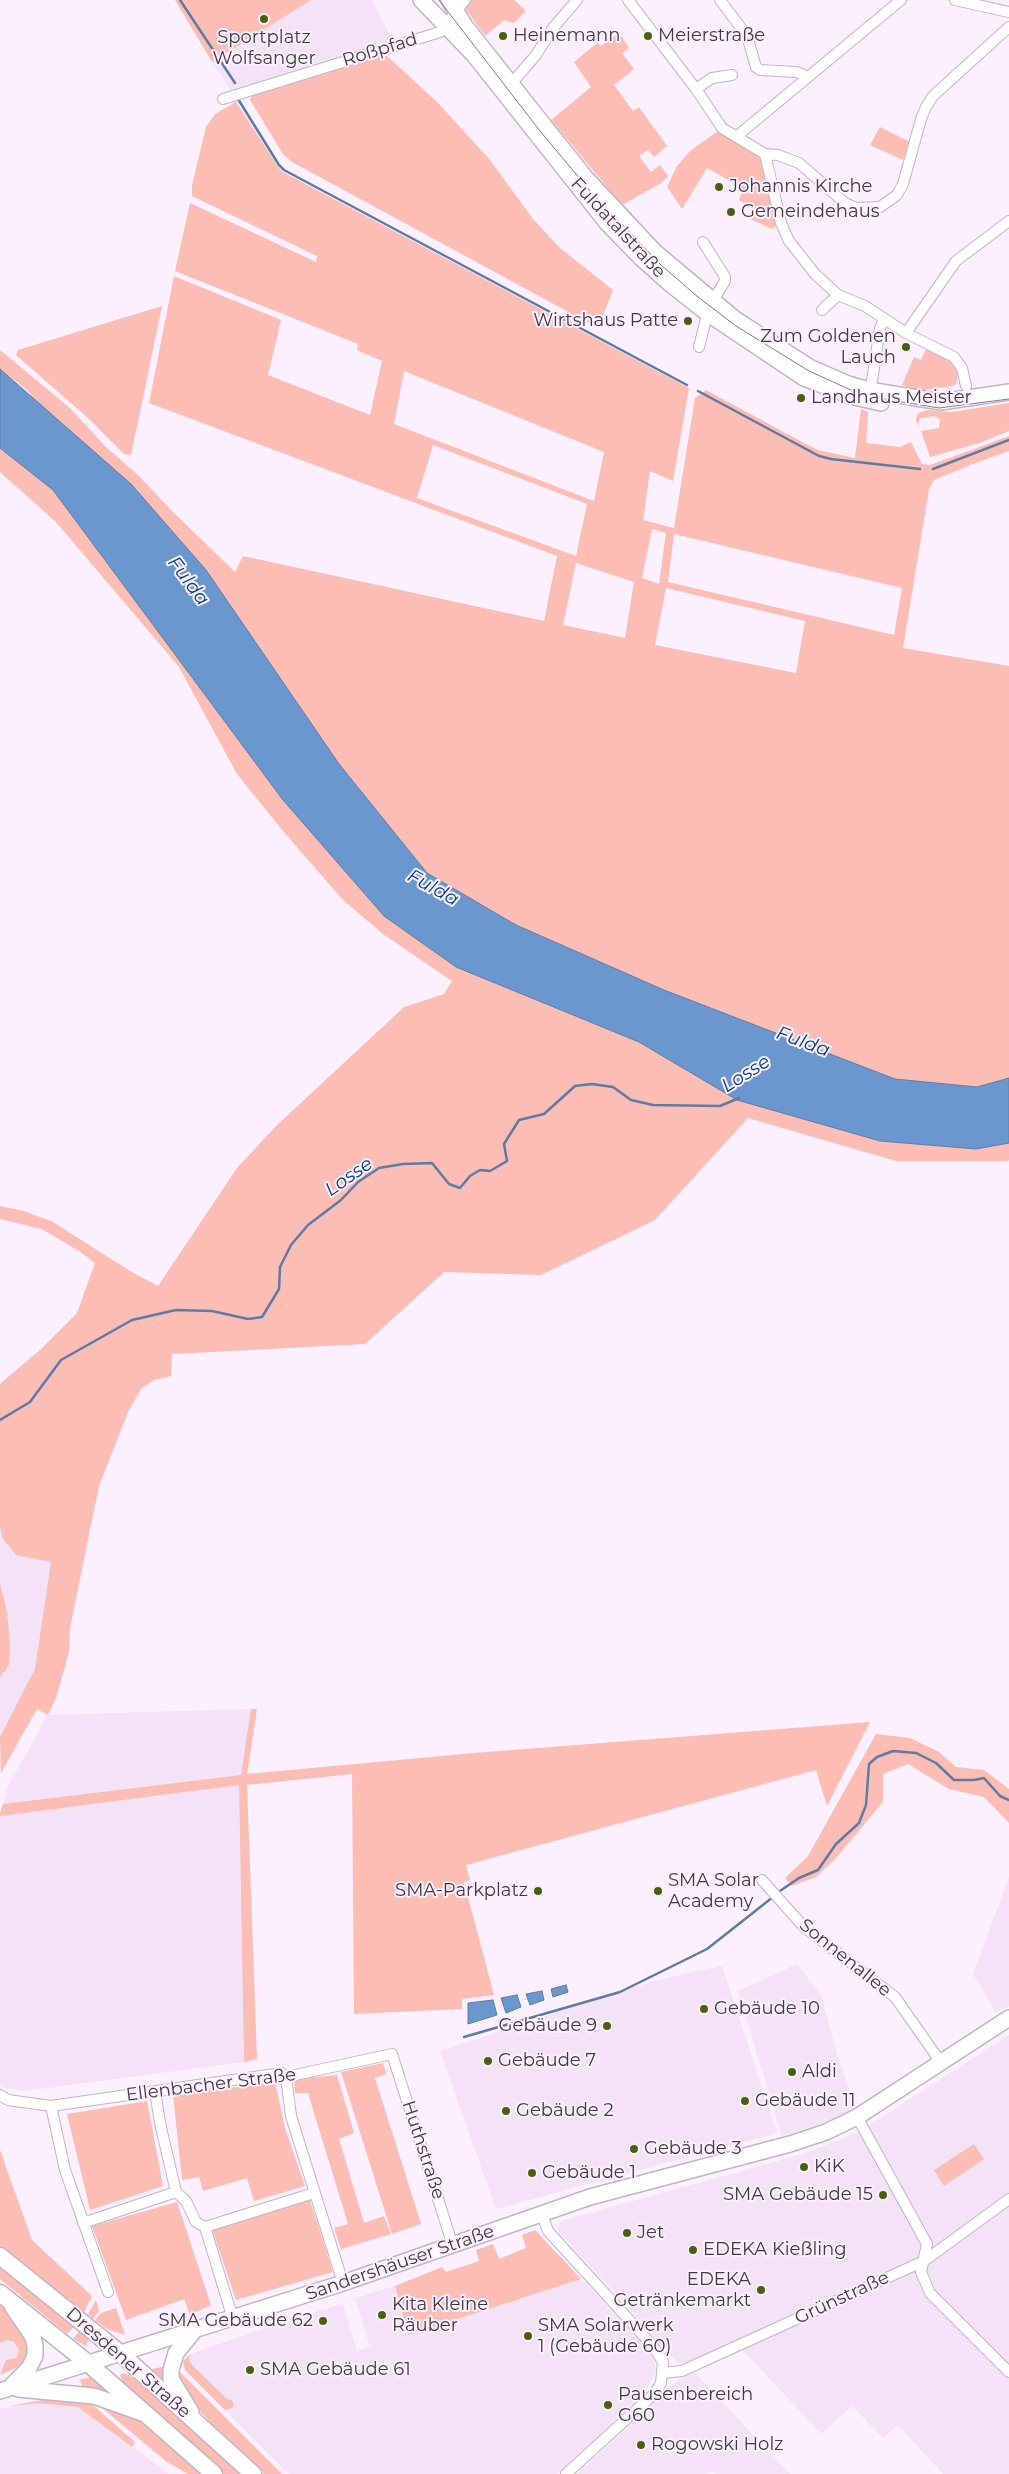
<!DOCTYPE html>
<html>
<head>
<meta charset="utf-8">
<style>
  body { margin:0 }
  canvas { display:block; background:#fceffe }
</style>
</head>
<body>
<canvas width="1009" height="2474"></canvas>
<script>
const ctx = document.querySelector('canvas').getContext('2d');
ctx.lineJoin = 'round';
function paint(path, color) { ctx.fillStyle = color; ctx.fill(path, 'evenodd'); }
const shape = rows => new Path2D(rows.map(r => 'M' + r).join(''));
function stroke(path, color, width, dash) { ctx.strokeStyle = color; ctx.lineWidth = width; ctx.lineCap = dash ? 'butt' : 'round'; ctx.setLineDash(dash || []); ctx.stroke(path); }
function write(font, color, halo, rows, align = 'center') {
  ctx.font = font + ' Montserrat,sans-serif'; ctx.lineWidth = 4; ctx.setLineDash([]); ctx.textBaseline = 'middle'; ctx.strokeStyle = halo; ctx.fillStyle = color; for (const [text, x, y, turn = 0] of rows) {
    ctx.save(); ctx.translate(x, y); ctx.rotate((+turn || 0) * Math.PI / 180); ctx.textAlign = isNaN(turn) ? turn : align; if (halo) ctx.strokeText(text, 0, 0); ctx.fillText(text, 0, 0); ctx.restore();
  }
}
const built = shape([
  [311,0,372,0,393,41,231,90,212,62],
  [0,1496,77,1541,1,1773,0,1773],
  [251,1709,242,1775,3,1804,8,1786,48,1715],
  [239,1785,244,2062,24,2091,5,2088,0,2085,0,1816],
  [1009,1877,1009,2006,996,2013,973,1974],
  [797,1964,821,1995,839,2061,856,2108,830,2121,782,2136,738,1991],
  [722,1966,777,2133,496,2209,440,2051,657,1980],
  [1009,2035,1009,2474,943,2474,898,2425,883,2438,852,2406,821,2434,742,2349,740,2341,685,2364,677,2362,557,2229,561,2221,803,2154,857,2133],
  [581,2279,648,2348,654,2360,656,2370,645,2393,557,2474,289,2474,185,2370,183,2366,187,2356,196,2352,300,2316,343,2304,357,2351,370,2347,355,2298,395,2286,408,2335],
  [7,2340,14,2342,18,2346,18,2354,0,2372,0,2343],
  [694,2372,790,2474,719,2474,712,2472,703,2474,577,2474,684,2375],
  [38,2403,78,2407,169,2474,0,2474,0,2409]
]);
const green = shape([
  [175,0,311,0,212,62],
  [471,0,514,0,526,11,514,23,504,20,485,36,465,8],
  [619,33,629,48,622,53,634,69,614,85,633,111,639,107,667,146,654,157,648,150,639,156,651,172,660,165,668,176,661,183,622,205,551,120,591,87,574,62,597,43,601,46],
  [385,54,438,103,490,160,533,219,560,248,613,290,598,328,292,162,283,154,250,100,252,96],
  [236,102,281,171,689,388,673,481,650,471,643,520,674,528,695,398,706,390,806,444,818,450,855,458,861,409,868,412,866,443,900,447,911,442,922,464,930,465,1009,436,1009,451,975,463,934,480,929,489,903,648,1009,666,1009,1078,977,1087,895,1079,664,990,516,925,427,873,339,764,27,390,0,369,0,350,70,408,105,446,140,477,172,511,235,572,243,556,544,621,557,556,149,403,174,276,281,320,268,375,370,415,382,361,357,350,358,344,175,271,190,203,316,262,317,256,192,196,192,185,206,127,215,114],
  [404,371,604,452,594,501,394,424],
  [433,445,587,504,576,556,417,498],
  [652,529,666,533,659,584,642,578],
  [674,534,902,588,894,635,668,582],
  [576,563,634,582,625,638,563,625],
  [666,588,805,621,796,673,655,645],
  [880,127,910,142,903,160,870,145],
  [722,128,765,154,781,223,772,229,750,219,754,209,739,200,742,192,739,186,707,168,682,209,667,187,677,166,690,151],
  [162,306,131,455,124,454,88,418,16,355,18,350],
  [927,346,950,358,959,369,956,384,952,386,916,391,902,385,914,357,921,360],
  [1009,403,1009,431,979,443,930,457,921,431,939,428,940,419,934,416,920,418,918,426,916,419,918,413,928,410,951,412],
  [0,448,53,490,283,800,384,916,456,967,639,1042,737,1100,880,1141,976,1149,1009,1143,1009,1160,1006,1161,896,1161,748,1118,655,1220,541,1275,444,1272,365,1344,172,1354,171,1376,154,1380,141,1389,128,1412,99,1486,70,1628,69,1652,56,1698,48,1715,37,1709,1,1773,0,1737,35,1669,51,1562,16,1555,3,1539,0,1528,0,1384,41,1349,77,1313,95,1263,79,1251,42,1229,0,1219,0,1206,24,1211,53,1222,130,1271,158,1286,237,1168,276,1126,404,1007,444,994,452,981,383,934,343,900,283,831,237,774,179,667,56,522,0,472],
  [0,1584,8,1616,6,1617,8,1620,10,1644,9,1664,5,1672,3,1672,0,1677],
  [251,1709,257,1709,247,1774,474,1753,870,1722,827,1806,816,1770,466,1865,470,1880,464,1882,494,1995,462,1999,462,2009,354,2014,352,1774,247,1785,257,2059,244,2062,239,1785,0,1816,0,1813,3,1804,241,1775],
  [876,1734,910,1738,939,1752,956,1767,984,1770,1009,1789,1009,1823,984,1797,949,1789,908,1764,883,1774,883,1802,836,1858,816,1877,792,1886,785,1878,808,1856],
  [383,2063,386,2074,375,2078,421,2224,392,2234,341,2072],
  [337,2075,354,2133,339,2139,364,2223,384,2216,391,2234,341,2249,334,2228,348,2224,308,2093,295,2093,294,2079],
  [275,2082,285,2128,305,2186,254,2201,247,2178,203,2191,199,2177,182,2180,173,2095],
  [147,2101,163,2186,90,2210,67,2114],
  [974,2144,984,2159,944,2186,934,2170],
  [0,2150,32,2240,92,2296,83,2314,0,2247],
  [310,2200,333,2272,236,2300,212,2229],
  [177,2202,211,2305,190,2315,184,2299,126,2320,92,2226],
  [535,2230,581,2279,408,2335,395,2286,442,2267,446,2272,479,2261,476,2250,493,2244,499,2259,526,2248,522,2235],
  [0,2266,75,2325,67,2334,0,2279],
  [96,2300,99,2311,93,2319,88,2314],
  [0,2305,15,2319,28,2336,28,2349,25,2359,18,2367,0,2375,6,2360,16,2358,19,2350,14,2342,7,2340,0,2343],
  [116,2308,125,2335,107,2329,95,2320,101,2313],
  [81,2329,88,2340,86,2346,73,2339],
  [191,2354,189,2360,192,2365,227,2399,232,2400,234,2407,225,2410,185,2370,183,2361],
  [166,2366,165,2385,148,2370],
  [179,2369,180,2372,282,2474,264,2474,209,2421,184,2394,177,2379],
  [124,2373,132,2377,242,2474,224,2474,123,2383,120,2375],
  [91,2377,94,2377,117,2397,82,2390,82,2383,79,2380],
  [47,2399,76,2401,93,2405,135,2442,132,2447,78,2407,38,2403,5,2407],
  [94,2401,136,2417,148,2425,205,2474,188,2474,167,2462]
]);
const water = shape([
  [0,369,131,484,206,570,339,764,427,873,516,925,664,990,895,1079,977,1087,1009,1078,1009,1143,976,1149,880,1141,737,1100,639,1042,456,967,384,916,283,800,53,490,0,448,0,369],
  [566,1985,568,1992,553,1997,551,1989,566,1985],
  [542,1991,544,2000,530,2005,526,1994,542,1991],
  [517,1995,521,2007,506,2013,501,1998,517,1995],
  [493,2000,497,2015,468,2024,468,2003,493,2000]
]);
const stream = shape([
  [180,0,235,83],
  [238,99,279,165,284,170,687,385],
  [698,391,819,456,831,459,920,469],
  [933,469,1009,440],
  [0,1420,30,1402,61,1360,132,1320,176,1310,212,1311,248,1319,262,1317,279,1289,280,1267,291,1245,308,1225,341,1200,358,1182,379,1168,403,1164,432,1163,449,1184,460,1188,470,1176,480,1170,490,1171,507,1161,504,1144,519,1120,544,1114,575,1086,592,1084,613,1087,631,1100,653,1105,720,1106,739,1098],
  [777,1893,799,1878,818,1870,836,1844,859,1823,866,1805,869,1764,877,1757,893,1751,916,1753,936,1763,954,1780,974,1780,984,1778,1000,1796,1009,1800],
  [464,2037,620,1992,707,1949,773,1897]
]);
const street = shape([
  [628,0,696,89,722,128,765,154,781,223,789,241,815,274,838,295,865,306,906,333,954,357,962,368,966,386],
  [720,0,747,36,756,67,760,70,797,72,808,77],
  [955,0,1009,12],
  [511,84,536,55,553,28,577,0],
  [696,89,712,78,732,75],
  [223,99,440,32,465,0],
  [737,136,901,0],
  [765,154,778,155,799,163,845,203,856,208,880,207,897,195,903,184,921,119,926,107,933,96,1009,27],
  [822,310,838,295],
  [906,333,956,261,1009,221],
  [699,347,709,307,725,281,725,277,703,242],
  [872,381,880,328,884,320],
  [762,1880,804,1927,895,1997,942,2064],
  [286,2077,392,2054,453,2246],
  [286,2077,291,2116,343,2283],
  [155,2091,160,2123,176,2192,186,2201,196,2222,205,2227,233,2319],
  [0,2095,8,2100,51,2106,282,2073,286,2077],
  [51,2106,65,2170,108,2292],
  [857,2117,927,2244,921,2272,930,2293,1009,2372],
  [542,2214,548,2231,653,2346,663,2362,661,2383,655,2393,566,2474],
  [83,2223,176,2192],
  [205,2227,314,2193],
  [663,2373,682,2371,924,2261,1009,2199]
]);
const secondary = shape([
  [421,0,474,55,607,223,641,258,669,283,707,313,804,378,854,397,881,403],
  [449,0,465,26,585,177,655,252,735,319,811,368,848,384,869,390,941,402,1009,392],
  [12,2385,29,2368,35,2356,35,2346,33,2337,12,2306],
  [18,2389,94,2396,142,2413],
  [0,2391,343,2283,590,2197,790,2144,826,2132,857,2117,1009,2018],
  [191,2412,171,2379,171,2370,176,2353,194,2331]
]);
const primary = shape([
  [0,2256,121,2354,253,2474],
  [0,2293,89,2364,214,2474]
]);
const tram = shape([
  [439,0,540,131,591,192,661,265,698,297,736,326,809,371,853,391,879,398,939,408,1009,399]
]);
const markers = [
  [264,19,5,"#476110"],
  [503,36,5,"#476110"],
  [648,36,5,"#476110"],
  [719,187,5,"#476110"],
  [731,212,5,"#476110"],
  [688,321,5,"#476110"],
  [906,347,5,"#476110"],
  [801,398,5,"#476110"],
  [538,1891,5,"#476110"],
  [658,1891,5,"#476110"],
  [704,2009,5,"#476110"],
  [607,2026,5,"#476110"],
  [488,2061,5,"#476110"],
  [792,2072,5,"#476110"],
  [745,2101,5,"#476110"],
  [506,2111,5,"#476110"],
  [634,2149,5,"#476110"],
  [804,2167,5,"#476110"],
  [532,2173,5,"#476110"],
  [883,2195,5,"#476110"],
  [627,2233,5,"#476110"],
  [693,2250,5,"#476110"],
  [761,2290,5,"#476110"],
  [382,2315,5,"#476110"],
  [323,2321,5,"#476110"],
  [528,2336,5,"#476110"],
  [250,2370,5,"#476110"],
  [608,2405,5,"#476110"],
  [641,2445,5,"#476110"]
];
const poiNames = [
  ["Heinemann",513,36],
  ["Meierstraße",658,36],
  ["Sportplatz",264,38,"center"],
  ["Wolfsanger",264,59,"center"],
  ["Johannis Kirche",729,187],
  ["Gemeindehaus",741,212],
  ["Wirtshaus Patte",678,321,"right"],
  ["Zum Goldenen",896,337,"right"],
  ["Lauch",896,358,"right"],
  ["Landhaus Meister",811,398],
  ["SMA Solar",668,1881],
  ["Academy",668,1902],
  ["SMA-Parkplatz",528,1891,"right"],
  ["Gebäude 10",714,2009],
  ["Gebäude 9",597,2026,"right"],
  ["Gebäude 7",498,2061],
  ["Aldi",802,2072],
  ["Gebäude 11",755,2101],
  ["Gebäude 2",516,2111],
  ["Gebäude 3",644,2149],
  ["KiK",814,2167],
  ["Gebäude 1",542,2173],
  ["SMA Gebäude 15",873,2195,"right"],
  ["Jet",637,2233],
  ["EDEKA Kießling",703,2250],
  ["EDEKA",751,2280,"right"],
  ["Getränkemarkt",751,2301,"right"],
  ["Kita Kleine",392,2305],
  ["Räuber",392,2326],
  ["SMA Gebäude 62",313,2321,"right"],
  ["SMA Solarwerk",538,2326],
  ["1 (Gebäude 60)",538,2347],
  ["SMA Gebäude 61",260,2370],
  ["Pausenbereich",618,2395],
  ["G60",618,2416],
  ["Rogowski Holz",651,2445]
];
const streetNames = [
  ["Roßpfad",380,50,-17],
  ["Fuldatalstraße",618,228,47],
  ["Sonnenallee",845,1958,39],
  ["Ellenbacher Straße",211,2085,-7],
  ["Huthstraße",423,2150,72],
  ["Sandershäuser Straße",400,2263,-19],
  ["Grünstraße",842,2298,-25],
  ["Dresdener Straße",128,2363,41]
];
const waterNames = [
  ["Fulda",188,581,53],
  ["Fulda",433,888,29],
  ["Fulda",803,1042,20],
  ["Losse",746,1074,-32],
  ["Losse",349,1177,-35]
];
paint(built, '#f4e2f7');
paint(green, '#fcbdb5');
paint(water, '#6b97cf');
stroke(water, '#5e7ba4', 1);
stroke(stream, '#5e7ba4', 2.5);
stroke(street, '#c1b5c3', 12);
stroke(secondary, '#c1b5c3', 18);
stroke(primary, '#c1b5c3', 19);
stroke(street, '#fff', 10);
stroke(secondary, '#fff', 15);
stroke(primary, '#fff', 16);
stroke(tram, '#847c85', 1);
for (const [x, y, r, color] of markers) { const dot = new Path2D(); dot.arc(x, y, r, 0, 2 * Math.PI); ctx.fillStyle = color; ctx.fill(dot); stroke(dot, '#fceffe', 2); }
write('18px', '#403b41', '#fceffe', poiNames, 'left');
write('18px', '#403b41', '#fceffe', streetNames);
write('italic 19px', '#004285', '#fceffe', waterNames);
</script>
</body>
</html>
